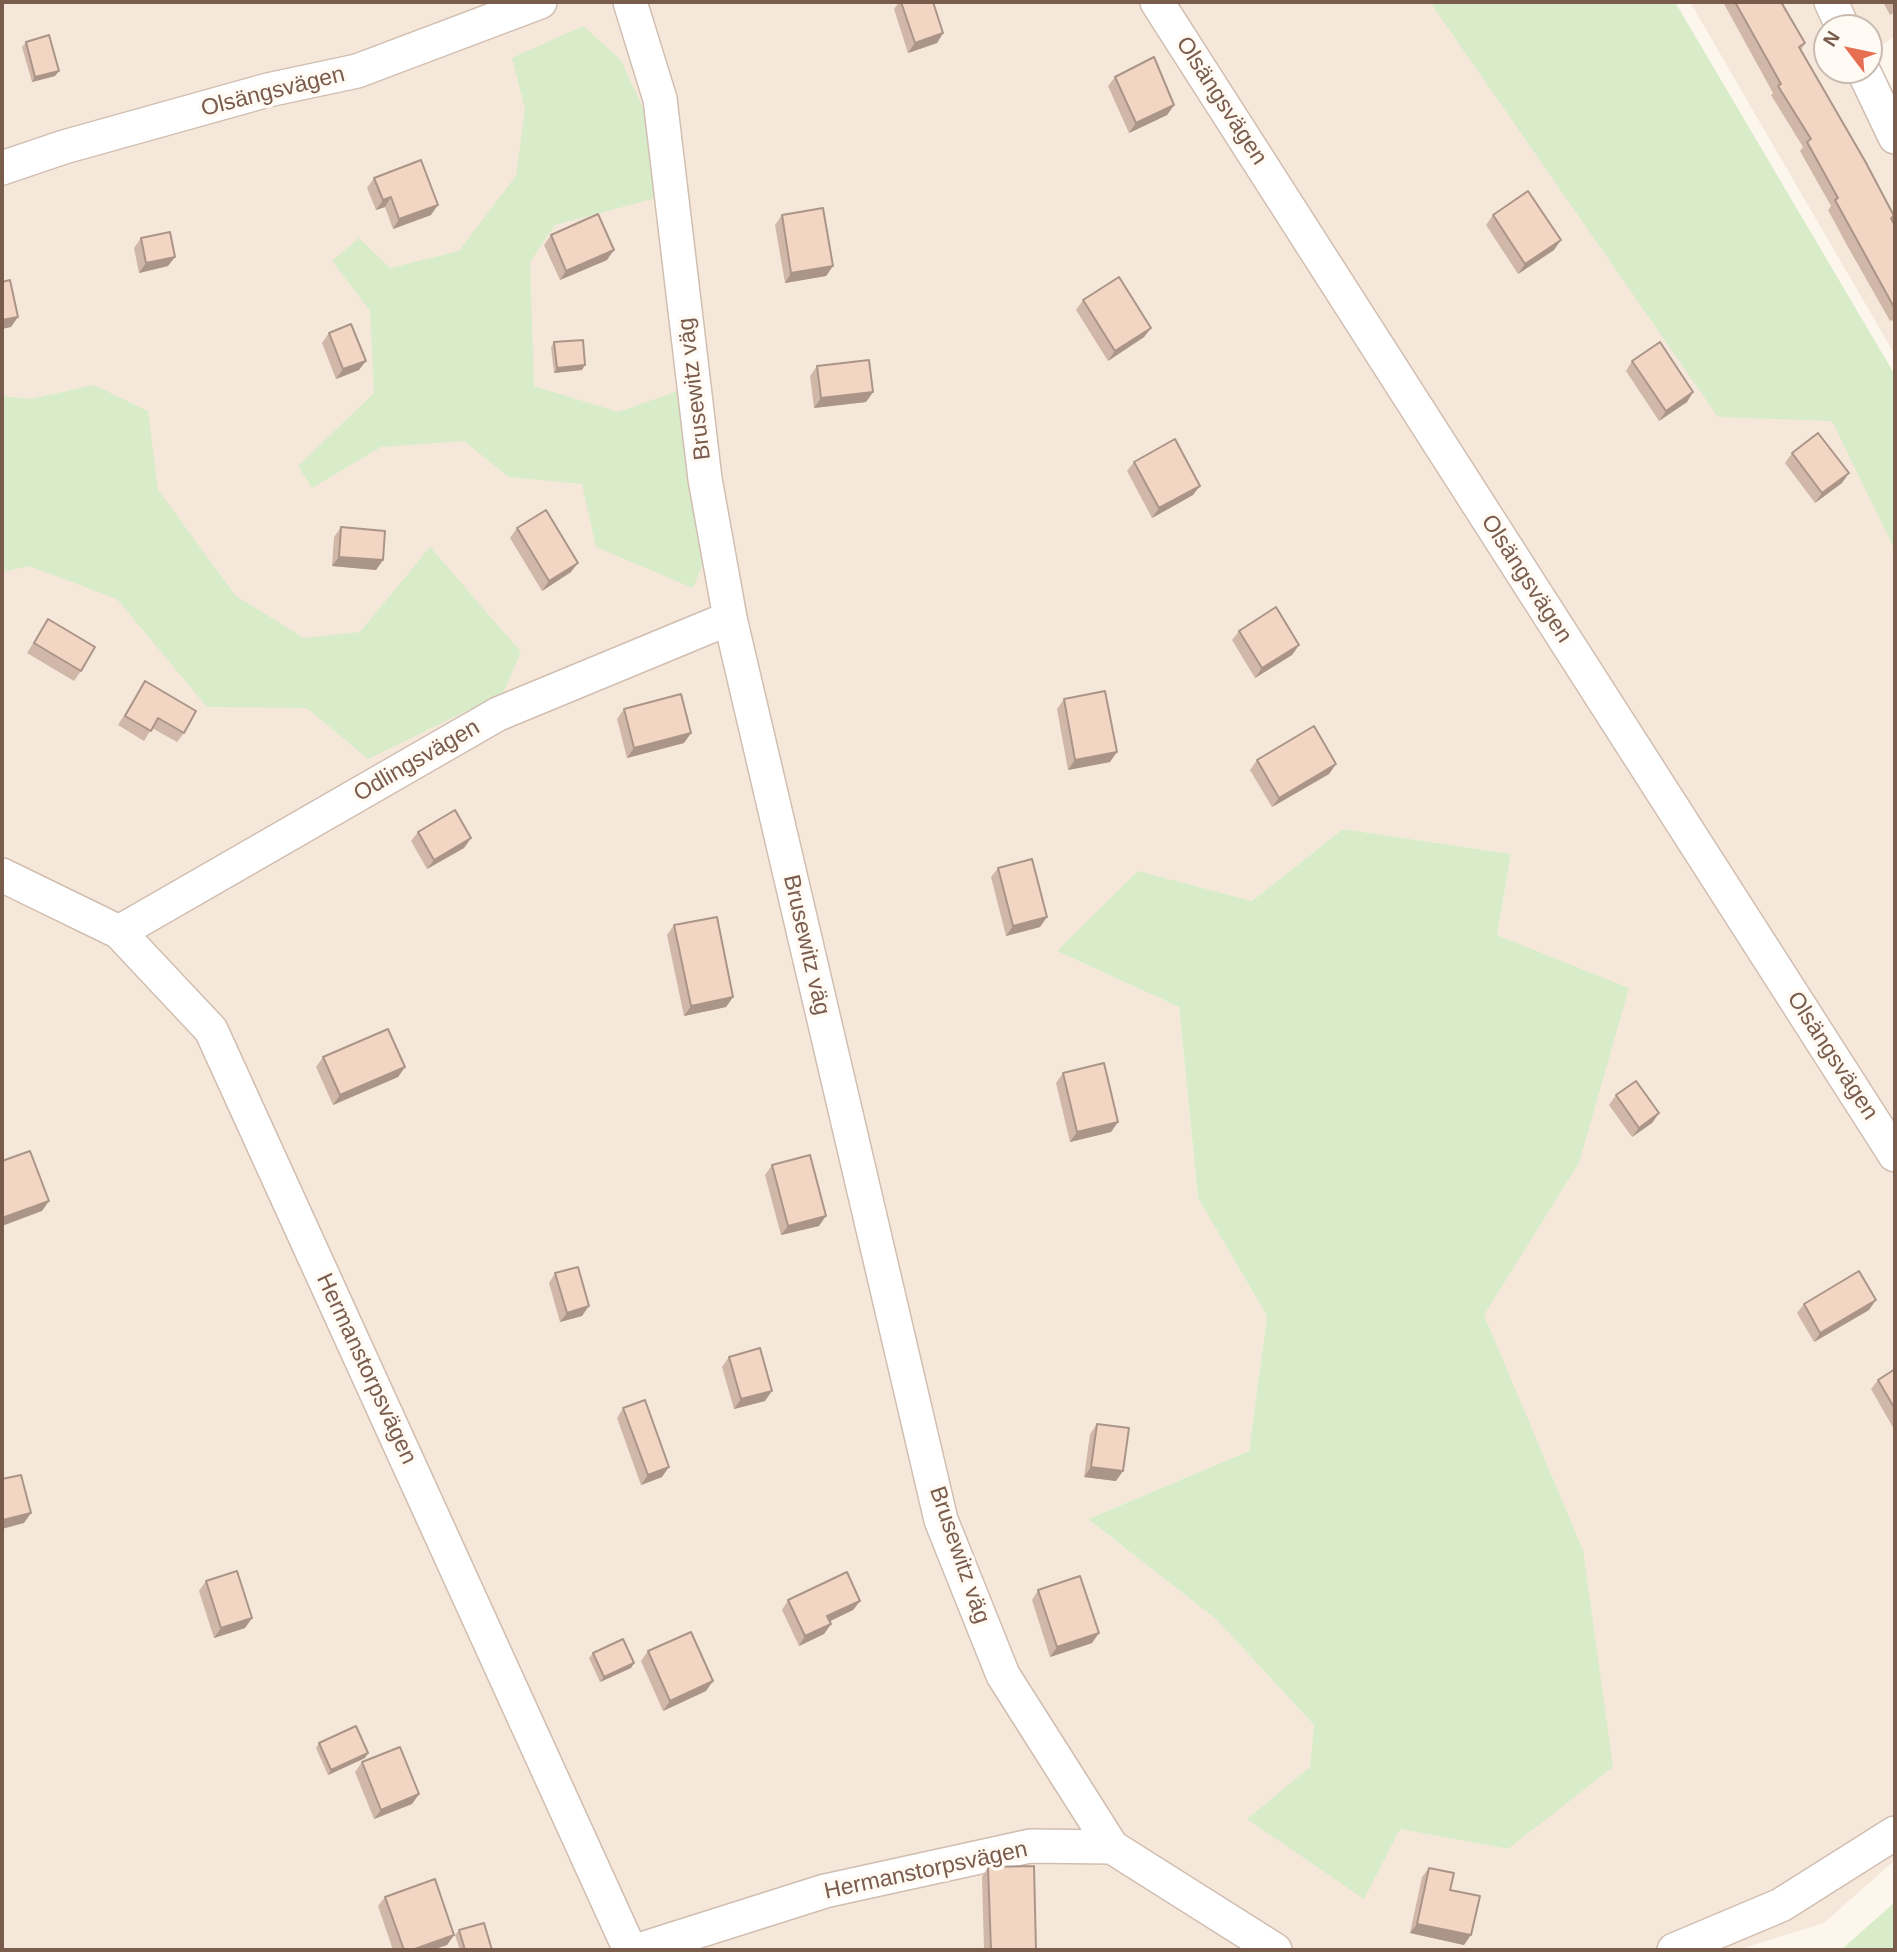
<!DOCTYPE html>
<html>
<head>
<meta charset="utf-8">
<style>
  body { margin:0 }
  #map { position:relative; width:1897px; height:1952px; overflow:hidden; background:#fdf6ec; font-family:Helvetica,sans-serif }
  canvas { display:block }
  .frame { position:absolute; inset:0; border:4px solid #7a5c4d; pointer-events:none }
  .north { position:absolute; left:1813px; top:14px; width:70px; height:70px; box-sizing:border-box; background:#fffaf3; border:2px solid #cabbb1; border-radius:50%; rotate:302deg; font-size:19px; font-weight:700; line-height:28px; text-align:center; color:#7a5c4d }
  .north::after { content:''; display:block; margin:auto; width:24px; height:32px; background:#e76f51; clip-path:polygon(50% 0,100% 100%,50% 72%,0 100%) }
</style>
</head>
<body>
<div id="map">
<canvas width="1897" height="1952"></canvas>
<div class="frame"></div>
<div class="north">N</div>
</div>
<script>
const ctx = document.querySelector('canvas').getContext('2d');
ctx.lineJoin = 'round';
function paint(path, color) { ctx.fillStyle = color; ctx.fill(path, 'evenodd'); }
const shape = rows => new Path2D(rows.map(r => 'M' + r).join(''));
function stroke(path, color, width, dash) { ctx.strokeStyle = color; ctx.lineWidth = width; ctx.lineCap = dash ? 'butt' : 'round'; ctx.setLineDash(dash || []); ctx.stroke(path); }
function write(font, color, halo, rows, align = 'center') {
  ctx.font = font + ' Helvetica,sans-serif'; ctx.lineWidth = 7; ctx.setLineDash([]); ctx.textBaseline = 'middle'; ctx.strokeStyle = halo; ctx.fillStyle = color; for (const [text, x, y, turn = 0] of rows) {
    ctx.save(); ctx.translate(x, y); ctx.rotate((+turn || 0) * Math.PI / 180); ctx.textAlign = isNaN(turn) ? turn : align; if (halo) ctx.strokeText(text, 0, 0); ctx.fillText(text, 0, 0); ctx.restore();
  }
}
const residential = shape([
  [2,2,1457,2,1895,465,1895,1860,1824,1923,1737,1950,2,1950],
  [1343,829,1511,854,1497,935,1579,1163,1483,1315,1583,1550,1509,1849,1400,1829,1310,1767,1314,1725,1216,1619,1088,1519,1249,1451,1267,1316,1198,1198,1179,1007,1057,951,1138,872,1252,901],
  [1690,2,1895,2,1895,36,1874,50,1895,104,1895,355],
  [1827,28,1869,28,1869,70,1827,70]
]);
const green = shape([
  [1430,2,1675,2,1895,375,1895,550,1832,421,1718,417],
  [583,26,621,60,660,146,656,198,555,225,530,262,534,386,618,412,678,391,708,550,693,588,596,547,582,484,509,477,464,441,381,447,312,488,298,466,374,393,370,311,332,261,359,238,390,268,459,251,516,176,525,109,512,58],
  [94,385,148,411,158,490,236,596,304,638,360,632,430,547,521,652,503,693,368,759,307,708,207,707,117,599,29,566,2,572,2,396,31,399],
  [1343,829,1511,854,1497,935,1629,988,1579,1163,1484,1315,1583,1550,1613,1767,1508,1849,1400,1829,1364,1899,1247,1819,1310,1767,1314,1725,1216,1619,1088,1519,1249,1451,1267,1316,1198,1198,1179,1007,1057,951,1138,871,1252,901],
  [1895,1902,1895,1950,1841,1950]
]);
const minor = shape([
  [630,2,660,99,705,479,730,618,941,1520,1003,1675,1112,1847],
  [1157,2,1895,1155],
  [1831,2,1843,28],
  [1863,70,1895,137],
  [2,168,64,147,268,90,357,71,540,2],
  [2,875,119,932,211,1030,630,1950],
  [119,932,498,714,730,618],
  [639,1950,825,1891,1030,1846,1112,1847,1275,1950],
  [1674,1950,1781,1905,1895,1833]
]);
const wall = shape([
  [899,2,933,2,943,33,937,43,908,53,894,9],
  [1723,2,1781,2,1805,43,1801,50,1894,216,1892,220,1895,226,1895,325,1892,320,1890,321,1848,247,1828,210,1831,206,1800,151,1803,147,1771,95,1773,93],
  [1883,2,1895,2,1895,12,1890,15],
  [26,42,59,71,55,76,32,82,22,47],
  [1115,77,1174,105,1167,115,1129,133,1108,86],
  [374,178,431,215,393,229,385,207,376,210,367,188],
  [782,215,833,266,826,276,785,283,775,225],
  [1493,215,1554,250,1518,274,1486,225],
  [551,235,607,260,560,280,544,245],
  [141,238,168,266,139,273,134,248],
  [1083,300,1151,328,1144,337,1108,361,1076,310],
  [329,333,359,370,336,379,322,343],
  [554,342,582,370,554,373,551,347],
  [1632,361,1693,392,1687,402,1659,421,1626,371],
  [817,366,873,392,866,402,814,408,810,376],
  [1792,453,1842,483,1815,503,1785,463],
  [1134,462,1193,495,1152,518,1127,471],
  [341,527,383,560,376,570,332,566,334,537],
  [517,528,571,572,542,591,510,538],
  [48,619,81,671,74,681,27,653],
  [1239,631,1299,645,1292,655,1255,678,1232,640],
  [145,681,184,733,177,742,152,728,144,741,118,725],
  [1064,699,1110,762,1068,770,1057,709],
  [624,709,691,733,684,743,627,758,617,719],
  [1257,760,1336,764,1329,774,1272,807,1250,770],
  [418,832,471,838,464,848,427,869,411,841],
  [998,868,1040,927,1006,936,991,877],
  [674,925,733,997,726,1007,684,1016,667,935],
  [323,1057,405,1067,398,1077,333,1105,316,1067],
  [1063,1073,1118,1122,1111,1132,1070,1142,1056,1083],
  [1616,1095,1659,1113,1652,1123,1632,1137,1609,1105],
  [772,1165,819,1226,781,1235,765,1175],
  [555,1273,582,1316,560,1322,549,1283],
  [1804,1304,1869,1310,1814,1342,1797,1313],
  [729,1357,765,1401,734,1409,722,1367],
  [1895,1369,1895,1431,1871,1389,1878,1380],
  [623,1408,662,1477,641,1485,617,1418],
  [1097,1424,1116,1481,1084,1477,1090,1434],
  [206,1581,252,1618,245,1628,214,1638,199,1591],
  [1038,1590,1092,1643,1050,1657,1032,1600],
  [788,1600,860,1601,853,1610,830,1621,831,1624,824,1634,799,1646,782,1610],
  [648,1651,706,1691,663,1711,641,1661],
  [593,1653,634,1663,631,1668,600,1682,589,1658],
  [319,1743,365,1758,328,1775,316,1748],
  [362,1762,419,1794,412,1804,374,1819,355,1772],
  [988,1867,1036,1950,984,1950,982,1877],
  [1429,1868,1450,1890,1464,1945,1410,1933,1422,1877],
  [385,1897,454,1935,447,1945,432,1950,393,1950,378,1906],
  [459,1930,492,1950,460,1950,455,1935]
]);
const shadedWall = shape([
  [943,33,937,43,908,53,915,43],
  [59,71,55,76,32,82,35,77],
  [1174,105,1167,115,1129,133,1136,123],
  [391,197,385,207,376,210,383,200],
  [438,205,431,215,393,229,399,219],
  [1561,240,1554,250,1518,274,1525,264],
  [614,250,607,260,560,280,566,271],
  [175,257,168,266,139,273,146,263],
  [833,266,826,276,785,283,791,273],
  [18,317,11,327,2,329,2,320],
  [1151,328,1144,337,1108,361,1115,351],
  [366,361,359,370,336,379,343,369],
  [585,365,582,370,554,373,557,368],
  [873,392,866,402,814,408,821,398],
  [1693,392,1687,402,1659,421,1666,411],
  [1849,473,1842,483,1815,503,1822,493],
  [1200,486,1193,495,1152,518,1159,508],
  [339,557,383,560,376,570,332,566],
  [578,563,571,572,542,591,549,581],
  [1299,645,1292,655,1255,678,1262,668],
  [691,733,684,743,627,758,634,748],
  [1117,752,1110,762,1068,770,1075,760],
  [1336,764,1329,774,1272,807,1279,798],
  [471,838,464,848,427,869,434,860],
  [1047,917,1040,927,1006,936,1013,926],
  [733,997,726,1007,684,1016,691,1006],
  [405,1067,398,1077,333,1105,340,1095],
  [1659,1113,1652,1123,1632,1137,1639,1128],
  [1118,1122,1111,1132,1070,1142,1077,1132],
  [49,1201,42,1211,2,1226,2,1218],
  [826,1216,819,1226,781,1235,788,1226],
  [1876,1300,1869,1310,1814,1342,1820,1333],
  [589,1306,582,1316,560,1322,567,1313],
  [772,1391,765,1401,734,1409,741,1399],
  [669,1467,662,1477,641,1485,648,1475],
  [1091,1467,1123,1471,1116,1481,1084,1477],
  [31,1513,24,1523,2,1529,2,1522,3,1520],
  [860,1601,853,1610,820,1626,827,1616],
  [252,1618,245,1628,214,1638,221,1628],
  [831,1624,824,1634,799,1646,805,1636],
  [1099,1633,1092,1643,1050,1657,1057,1647],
  [634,1663,631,1668,600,1682,604,1677],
  [713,1681,706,1691,663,1711,670,1701],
  [368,1753,365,1758,328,1775,331,1770],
  [419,1794,412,1804,374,1819,381,1810],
  [1417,1924,1471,1935,1464,1945,1410,1933],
  [454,1935,447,1945,432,1950,412,1950]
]);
const building = shape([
  [901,2,933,2,943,33,915,43,901,2],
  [1735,2,1781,2,1805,43,1799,47,1865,161,1894,216,1891,218,1895,226,1895,309,1835,200,1838,198,1807,142,1811,139,1778,86,1781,84,1735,2],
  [49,35,59,71,35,77,26,42,49,35],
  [1154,57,1174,105,1136,123,1115,77,1154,57],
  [421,160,438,205,399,219,391,197,383,200,374,178,421,160],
  [1528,191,1561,240,1525,264,1493,215,1528,191],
  [823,208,833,266,791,273,782,215,823,208],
  [598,214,614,250,566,271,551,235,598,214],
  [170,232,175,257,146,263,141,238,170,232],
  [1119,277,1151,328,1115,351,1083,300,1119,277],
  [10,280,18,317,2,320,2,282,10,280],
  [351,324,366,361,343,369,329,333,351,324],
  [583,340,585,365,557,368,554,342,583,340],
  [1660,342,1693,392,1666,411,1632,361,1660,342],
  [869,360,873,392,821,398,817,366,869,360],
  [1818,433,1849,473,1822,493,1792,453,1818,433],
  [1175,439,1200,486,1159,508,1134,462,1175,439],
  [546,510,578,563,549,581,517,528,546,510],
  [341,527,385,531,383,560,339,557,341,527],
  [1276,607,1299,645,1262,668,1239,631,1276,607],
  [48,619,95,647,81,671,34,643,48,619],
  [145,681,196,711,184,733,158,718,151,731,125,716,145,681],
  [1105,691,1117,752,1075,760,1064,699,1105,691],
  [681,694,691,733,634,748,624,709,681,694],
  [1314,726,1336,764,1279,798,1257,760,1314,726],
  [455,810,471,838,434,860,418,832,455,810],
  [1032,859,1047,917,1013,926,998,868,1032,859],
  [717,917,733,997,691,1006,674,925,717,917],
  [388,1029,405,1067,340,1095,323,1057,388,1029],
  [1104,1063,1118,1122,1077,1132,1063,1073,1104,1063],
  [1636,1081,1659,1113,1639,1128,1616,1095,1636,1081],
  [30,1151,49,1201,2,1218,2,1161,30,1151],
  [810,1155,826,1216,788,1226,772,1165,810,1155],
  [578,1267,589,1306,567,1313,555,1273,578,1267],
  [1859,1271,1876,1300,1820,1333,1804,1304,1859,1271],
  [760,1348,772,1391,741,1399,729,1357,760,1348],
  [1895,1369,1895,1409,1878,1380,1895,1369],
  [645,1400,669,1467,648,1475,623,1408,645,1400],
  [1097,1424,1129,1428,1123,1471,1091,1467,1097,1424],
  [21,1475,31,1513,3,1520,2,1515,2,1479,21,1475],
  [237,1571,252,1618,221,1628,206,1581,237,1571],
  [847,1572,860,1601,827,1616,831,1624,805,1636,788,1600,847,1572],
  [1080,1576,1099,1633,1057,1647,1038,1590,1080,1576],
  [691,1632,713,1681,670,1701,648,1651,691,1632],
  [623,1639,634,1663,604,1677,593,1653,623,1639],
  [356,1726,368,1753,331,1770,319,1743,356,1726],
  [400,1747,419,1794,381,1810,362,1762,400,1747],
  [1034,1866,1036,1950,991,1950,988,1867,1034,1866],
  [1429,1868,1454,1873,1450,1890,1480,1896,1471,1935,1417,1924,1429,1868],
  [435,1879,454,1935,412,1950,404,1950,385,1897,435,1879],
  [484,1923,492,1950,465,1950,459,1930,484,1923]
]);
const streetNames = [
  ["Olsängsvägen",273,92,-14],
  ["Olsängsvägen",1221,101,57],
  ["Brusewitz väg",695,389,-97],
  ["Olsängsvägen",1526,579,57],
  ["Odlingsvägen",417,761,-30],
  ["Brusewitz väg",806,945,77],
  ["Olsängsvägen",1832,1056,57],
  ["Hermanstorpsvägen",366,1369,65],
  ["Brusewitz väg",959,1555,71],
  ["Hermanstorpsvägen",926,1871,-12]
];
paint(residential, '#f5e8da');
paint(green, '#d8ecc9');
stroke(minor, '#d1beb0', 36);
stroke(minor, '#fff', 33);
paint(wall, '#d1b7a8');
paint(shadedWall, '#aa9588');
paint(building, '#f3d5c3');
stroke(building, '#aa9588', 2);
write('23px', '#7a5c4d', '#fffaf3', streetNames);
</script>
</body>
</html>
